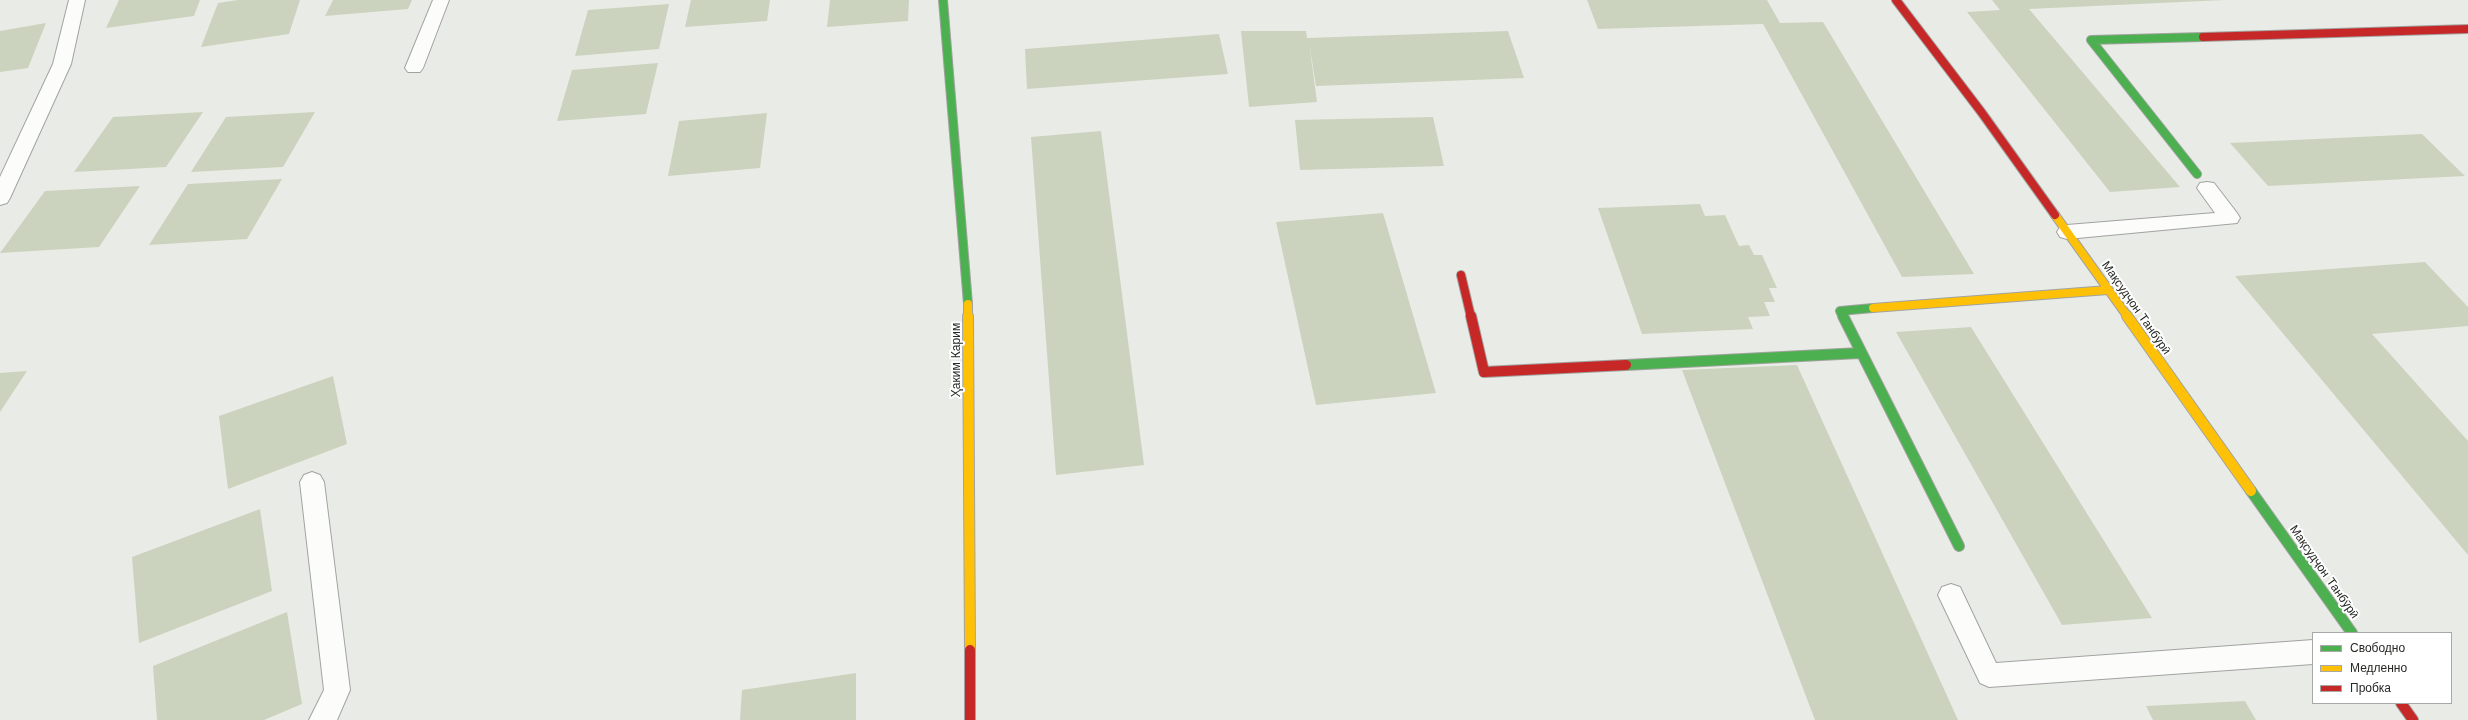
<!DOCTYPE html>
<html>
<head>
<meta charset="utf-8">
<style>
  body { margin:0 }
  #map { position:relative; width:2468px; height:720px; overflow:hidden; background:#e9ece6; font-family:"Work Sans",sans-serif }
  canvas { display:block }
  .legend { position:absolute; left:2312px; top:632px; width:140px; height:72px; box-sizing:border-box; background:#fff; border:1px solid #a8a9a7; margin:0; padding:5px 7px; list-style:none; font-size:12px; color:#262824 }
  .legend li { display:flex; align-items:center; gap:8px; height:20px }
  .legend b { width:20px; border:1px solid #a8a9a7 }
</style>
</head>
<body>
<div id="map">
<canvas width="2468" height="720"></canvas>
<ul class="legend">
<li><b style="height:5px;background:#4caf50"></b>Свободно</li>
<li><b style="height:5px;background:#ffc107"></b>Медленно</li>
<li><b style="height:5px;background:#c62828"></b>Пробка</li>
</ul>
</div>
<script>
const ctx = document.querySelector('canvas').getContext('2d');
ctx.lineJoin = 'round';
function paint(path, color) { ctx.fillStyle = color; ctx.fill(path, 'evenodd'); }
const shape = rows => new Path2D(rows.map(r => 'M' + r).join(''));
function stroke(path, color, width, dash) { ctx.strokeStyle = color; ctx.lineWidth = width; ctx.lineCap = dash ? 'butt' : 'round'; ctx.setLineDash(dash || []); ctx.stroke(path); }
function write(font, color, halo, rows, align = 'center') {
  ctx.font = font + ' "Work Sans",sans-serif'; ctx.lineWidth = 4; ctx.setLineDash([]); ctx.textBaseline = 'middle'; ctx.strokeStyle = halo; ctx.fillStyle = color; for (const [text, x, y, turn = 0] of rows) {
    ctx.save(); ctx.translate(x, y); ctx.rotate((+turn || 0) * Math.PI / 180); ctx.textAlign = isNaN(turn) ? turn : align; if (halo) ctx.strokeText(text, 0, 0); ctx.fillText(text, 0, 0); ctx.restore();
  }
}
const building = shape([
  [119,0,200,0,194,16,106,28],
  [238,0,300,0,289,34,201,47,218,3],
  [333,0,412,0,408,9,325,16],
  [691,0,770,0,767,21,685,27],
  [830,0,909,0,908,21,827,27],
  [1587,0,1767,0,1780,23,1823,22,1974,274,1902,277,1763,24,1598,29],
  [1992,0,2225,0,2029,9,2180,187,2110,192,1967,12,2000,10],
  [669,4,659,49,575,56,588,10],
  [46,23,28,68,0,72,0,31],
  [1241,31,1306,31,1307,38,1508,31,1524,78,1316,86,1309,42,1317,102,1249,107],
  [1219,34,1228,74,1027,89,1025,49],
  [658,63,646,114,557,121,572,70],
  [203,112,166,167,74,172,113,117],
  [315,112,283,167,191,172,226,117],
  [767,113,760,168,668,176,679,121],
  [1433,117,1444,166,1300,170,1295,120],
  [1101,131,1144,465,1056,475,1031,137],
  [2422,134,2465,176,2268,186,2230,143],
  [282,179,247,239,149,245,188,184],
  [140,186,99,247,0,253,45,191],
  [1700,204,1705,216,1725,215,1739,246,1749,245,1754,255,1762,255,1777,288,1769,288,1775,302,1764,302,1770,316,1748,317,1753,329,1642,334,1598,208],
  [1383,213,1436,393,1316,405,1276,222],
  [2425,262,2468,307,2468,326,2372,334,2468,441,2468,555,2235,276],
  [1971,327,2152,618,2062,625,1896,332],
  [1797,365,1958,720,1815,720,1682,370],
  [27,371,0,412,0,373],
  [333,376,347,444,228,489,219,416],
  [260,509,272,591,139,643,132,557],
  [287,612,302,704,264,720,157,720,153,666],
  [856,673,856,720,740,720,742,690],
  [2245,701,2256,720,2153,720,2146,706]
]);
const street = shape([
  [69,0,85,0,71,64,10,198,7,203,0,205,0,177,53,64,69,0],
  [433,0,449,0,423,68,420,72,408,72,405,68,433,0],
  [2207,182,2214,183,2237,213,2240,218,2237,223,2067,239,2060,237,2057,232,2060,227,2067,225,2215,213,2197,188,2200,183,2207,182],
  [312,472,320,475,324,482,350,690,337,720,309,720,324,690,300,482,304,475,312,472],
  [1951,584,1960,587,1996,663,2313,640,2313,664,1989,687,1980,683,1938,595,1942,587,1951,584]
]);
const fastFar1 = shape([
  [943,0,968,304],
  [2197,174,2091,40,2203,37],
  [1843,317,1840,311,1873,308]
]);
const fast = shape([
  [1843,316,1959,546],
  [1626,365,1860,353],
  [2251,491,2352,633]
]);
const slowFar1 = shape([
  [2055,215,2128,317],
  [968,304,968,317],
  [1873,308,2108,290]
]);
const slow = shape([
  [968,316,970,650],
  [2127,316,2251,491]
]);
const jamFar1 = shape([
  [1896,0,1982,113,2055,215],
  [2203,37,2468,29],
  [1461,275,1471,317]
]);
const jam = shape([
  [1471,316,1484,372,1626,365],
  [970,650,970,720],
  [2401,703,2413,720]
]);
const streetNames = [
  ["Мақсудҷон Танбӯрӣ",2136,308,55],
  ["Ҳаким Карим",956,360,-90],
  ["Мақсудҷон Танбӯрӣ",2324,572,55]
];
paint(building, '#cbd3be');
stroke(street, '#a2a3a0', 2);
stroke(fastFar1, '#a2a3a0', 10);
stroke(fast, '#a2a3a0', 12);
stroke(slowFar1, '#a2a3a0', 10);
stroke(slow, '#a2a3a0', 12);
stroke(jamFar1, '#a2a3a0', 10);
stroke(jam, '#a2a3a0', 12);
paint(street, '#fcfcfb');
stroke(fastFar1, '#4caf50', 8);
stroke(fast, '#4caf50', 10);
stroke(slowFar1, '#ffc107', 8);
stroke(slow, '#ffc107', 10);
stroke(jamFar1, '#c62828', 8);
stroke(jam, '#c62828', 10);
write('12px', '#262824', '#fff', streetNames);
</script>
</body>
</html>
